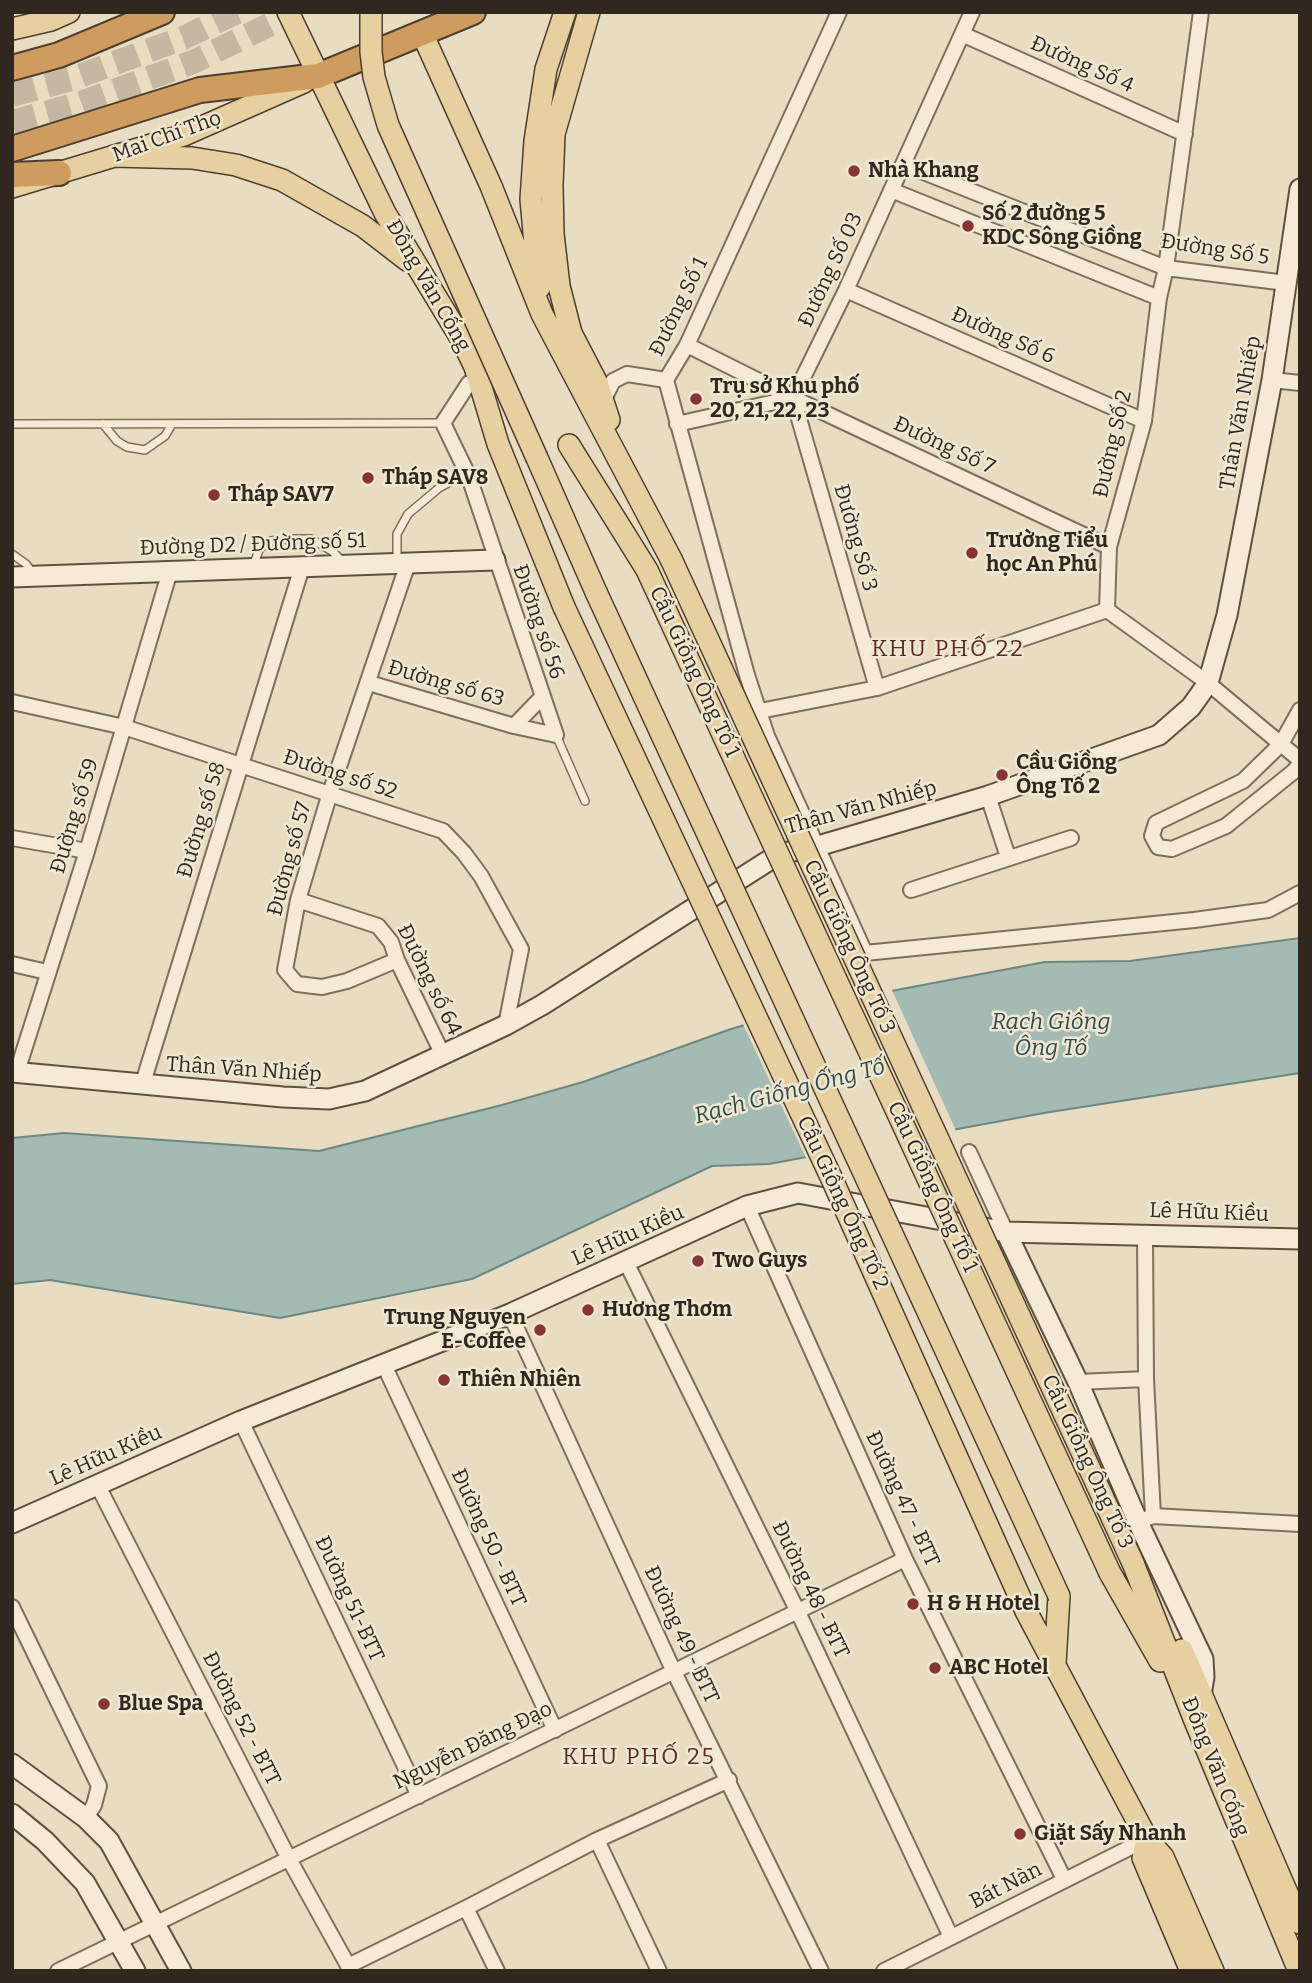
<!DOCTYPE html>
<html>
<head>
<meta charset="utf-8">
<style>
  body { margin:0 }
  #map { position:relative; width:1312px; height:1983px; overflow:hidden; background:#e8ddc3; font-family:Bitter,serif }
  canvas { display:block }
  .frame { position:absolute; inset:0; border:14px solid #31271e; pointer-events:none }
</style>
</head>
<body>
<div id="map">
<canvas width="1312" height="1983"></canvas>
<div class="frame"></div>
</div>
<script>
const ctx = document.querySelector('canvas').getContext('2d');
ctx.lineJoin = 'round';
function paint(path, color) { ctx.fillStyle = color; ctx.fill(path, 'evenodd'); }
const shape = rows => new Path2D(rows.map(r => 'M' + r).join(''));
function stroke(path, color, width, dash) { ctx.strokeStyle = color; ctx.lineWidth = width; ctx.lineCap = dash ? 'butt' : 'round'; ctx.setLineDash(dash || []); ctx.stroke(path); }
function write(font, color, halo, rows, align = 'center') {
  ctx.font = font + ' Bitter,serif'; ctx.lineWidth = 5; ctx.setLineDash([]); ctx.textBaseline = 'middle'; ctx.strokeStyle = halo; ctx.fillStyle = color; for (const [text, x, y, turn = 0] of rows) {
    ctx.save(); ctx.translate(x, y); ctx.rotate((+turn || 0) * Math.PI / 180); ctx.textAlign = isNaN(turn) ? turn : align; if (halo) ctx.strokeText(text, 0, 0); ctx.fillText(text, 0, 0); ctx.restore();
  }
}
const water = shape([
  [1300,938,1300,1073,1044,1113,769,1164,712,1166,472,1279,280,1318,50,1280,12,1284,12,1138,64,1133,319,1151,502,1105,583,1082,731,1029,806,1007,1045,962,1130,961,1300,938]
]);
const pier = shape([
  [891,988,957,1133,807,1160,742,1022,806,1004]
]);
const highwayTunnel = shape([
  [12,95,71,79,183,38,237,12],
  [12,122,78,104,193,62,296,12]
]);
const lane = shape([
  [12,424,443,423],
  [103,424,117,441,127,447,145,450,165,436,172,424],
  [12,554,26,564,32,572],
  [397,560,397,534,408,514,439,488,455,479,468,477],
  [252,568,260,548,271,541,288,539,311,539,332,551,343,562],
  [556,735,585,801]
]);
const street = shape([
  [839,12,687,345,666,380,747,675,767,736,865,953,1194,920,1268,910,1300,893],
  [962,34,1185,134],
  [903,164,1166,268,1286,283],
  [891,190,1159,298],
  [846,290,1144,421],
  [687,345,793,398,1109,547],
  [1272,380,1300,383],
  [479,381,469,383,443,423,469,477,556,735],
  [793,398,877,688],
  [603,401,613,381,627,374,666,380],
  [677,424,793,398,846,290,972,12],
  [1107,610,1208,683,1300,760],
  [369,683,514,726,541,698],
  [12,702,124,727,443,831,464,853,481,876,521,949,506,1025],
  [1300,710,1281,744,1243,781,1156,823,1152,836,1158,847,1172,849,1226,826,1293,772,1300,764],
  [760,711,877,688,1107,610,1109,547,1144,421,1159,298,1166,268,1201,12],
  [514,726,556,735],
  [988,796,1008,857],
  [12,838,87,851],
  [911,890,1071,838],
  [298,900,378,926,391,942,397,960,442,1053],
  [397,960,347,981,322,987,297,984,285,970,298,900,329,796,408,563],
  [12,964,47,972],
  [17,1072,87,851,170,571],
  [142,1086,302,567],
  [969,1152,1006,1232],
  [747,1206,905,1559,1064,1879],
  [626,1262,798,1612,951,1937],
  [510,1314,674,1672,821,1971],
  [384,1365,555,1730],
  [1146,1379,1153,1516],
  [1078,1382,1146,1379,1145,1234],
  [241,1421,419,1796],
  [97,1484,289,1859,351,1971],
  [1138,1522,1153,1516,1300,1524],
  [12,1607,99,1786,94,1805,86,1818],
  [597,1840,659,1971],
  [466,1908,497,1971],
  [348,1966,466,1908,597,1840,729,1780],
  [58,1971,905,1559],
  [884,1971,1147,1839]
]);
const secondary = shape([
  [12,577,495,560],
  [12,1072,283,1097,329,1099,365,1091,506,1025,542,1005,779,854,818,846,988,796,1159,735,1191,707,1208,683,1227,615,1272,380,1300,189],
  [1006,1232,1078,1382,1138,1522,1203,1659,1204,1677,1201,1695],
  [12,1523,241,1421,510,1314,747,1206,798,1193,1006,1232,1300,1239],
  [12,1764,86,1818,109,1841,181,1971],
  [12,1814,45,1841,85,1883,135,1971]
]);
const primary = shape([
  [288,12,385,213,462,340,475,367,498,444,564,607],
  [589,12,554,134,552,185,553,234,559,286,571,333,597,383,609,420],
  [12,29,51,20,69,12],
  [422,33,491,186,542,314,671,559],
  [114,156,192,158,236,165,282,180,363,226,407,260],
  [12,187,184,135,304,82],
  [539,288,531,199,535,141,546,69,565,12],
  [569,445,647,570],
  [537,458,596,592],
  [1133,1563,1195,1721,1299,1971],
  [1110,1573,1160,1661],
  [1026,1611,1147,1839,1163,1857,1213,1971],
  [1182,1650,1300,1923],
  [1055,1664,1059,1596],
  [1147,1839,1143,1858,1191,1971]
]);
const highway = shape([
  [12,68,59,55,162,12],
  [12,149,200,90,318,76,473,12],
  [12,175,59,173]
]);
const primaryBridge = shape([
  [371,12,371,52,374,77,388,125,537,458],
  [671,559,1133,1563],
  [647,570,1110,1573],
  [596,592,1059,1596],
  [564,607,831,1177,1026,1611]
]);
const markers = [
  [854,171,7,"#873435"],
  [968,226,7,"#873435"],
  [696,399,7,"#873435"],
  [368,478,7,"#873435"],
  [214,495,7,"#873435"],
  [972,553,7,"#873435"],
  [1002,775,7,"#873435"],
  [698,1261,7,"#873435"],
  [588,1310,7,"#873435"],
  [540,1330,7,"#873435"],
  [444,1380,7,"#873435"],
  [913,1604,7,"#873435"],
  [935,1668,7,"#873435"],
  [104,1704,7,"#873435"],
  [1020,1834,7,"#873435"]
];
const streetNames = [
  ["Đường Số 4",1082,65,24],
  ["Mai Chí Thọ",167,137,-20],
  ["Đường Số 5",1215,250,9],
  ["Đường Số 03",831,270,-65],
  ["Đồng Văn Cống",428,286,60],
  ["Đường Số 1",679,307,-64],
  ["Đường Số 6",1003,336,24],
  ["Thân Văn Nhiếp",1241,413,-80],
  ["Đường Số 2",1113,444,-77],
  ["Đường Số 7",944,446,25],
  ["Đường Số 3",855,538,74],
  ["Đường D2 / Đường số 51",253,545,-2],
  ["Đường số 56",538,622,71],
  ["Cầu Giồng Ông Tố 1",694,672,65],
  ["Đường số 63",446,684,16],
  ["Đường số 52",340,775,18],
  ["Thân Văn Nhiếp",861,808,-15],
  ["Đường số 59",75,816,-73],
  ["Đường số 58",202,820,-73],
  ["Đường số 57",290,859,-75],
  ["Cầu Giồng Ông Tố 3",849,947,65],
  ["Đường số 64",429,980,64],
  ["Thân Văn Nhiếp",244,1070,4],
  ["Cầu Giồng Ông Tố 1",932,1187,65],
  ["Cầu Giồng Ống Tố 2",842,1203,65],
  ["Lê Hữu Kiều",1209,1213,2],
  ["Lê Hữu Kiều",628,1236,-24],
  ["Lê Hữu Kiều",106,1456,-24],
  ["Cầu Giồng Ông Tố 3",1087,1462,65],
  ["Đường 47 - BTT",902,1499,65],
  ["Đường 50 - BTT",488,1538,65],
  ["Đường 48 - BTT",810,1590,64],
  ["Đường 51-BTT",349,1599,65],
  ["Đường 49 - BTT",681,1635,65],
  ["Đường 52 - BTT",241,1719,63],
  ["Nguyễn Đăng Đạo",473,1746,-26],
  ["Đồng Văn Cống",1215,1767,68],
  ["Bát Nàn",1006,1886,-27]
];
const poiNames = [
  ["Nhà Khang",868,171],
  ["Số 2 đường 5",982,214],
  ["KDC Sông Giồng",982,238],
  ["Trụ sở Khu phố",710,387],
  ["20, 21, 22, 23",710,411],
  ["Tháp SAV8",382,478],
  ["Tháp SAV7",228,495],
  ["Trường Tiểu",986,541],
  ["học An Phú",986,565],
  ["Cầu Giồng",1016,763],
  ["Ông Tố 2",1016,787],
  ["Two Guys",712,1261],
  ["Hương Thơm",602,1310],
  ["Trung Nguyen",526,1318,"right"],
  ["E-Coffee",526,1342,"right"],
  ["Thiên Nhiên",458,1380],
  ["H & H Hotel",927,1604],
  ["ABC Hotel",949,1668],
  ["Blue Spa",118,1704],
  ["Giặt Sấy Nhanh",1034,1834]
];
const neighbourhoodNames = [
  ["KHU PHỐ 22",948,650],
  ["KHU PHỐ 25",639,1758]
];
const waterNames = [
  ["Rạch Giồng",1051,1023],
  ["Ông Tố",1051,1049],
  ["Rạch Giống Ống Tố",790,1092,-15]
];
paint(water, '#a4bbb4');
stroke(water, '#6d8881', 2);
paint(pier, '#e8ddc3');
stroke(highwayTunnel, '#c3b9a2', 24, [24, 12]);
stroke(lane, '#7f6f5c', 10);
stroke(street, '#7f6f5c', 18);
stroke(secondary, '#61503f', 23);
stroke(primary, '#4e3e30', 24);
stroke(highway, '#4e3e30', 28);
stroke(lane, '#f4ead5', 7);
stroke(street, '#f4ead5', 14);
stroke(secondary, '#f4ead5', 19);
stroke(primary, '#e7d09f', 21);
stroke(highway, '#cd9c5e', 24);
stroke(primaryBridge, '#4e3e30', 24, []);
stroke(primaryBridge, '#e7d09f', 21);
for (const [x, y, r, color] of markers) { const dot = new Path2D(); dot.arc(x, y, r, 0, 2 * Math.PI); ctx.fillStyle = color; ctx.fill(dot); stroke(dot, '#f0e7d2', 2.5); }
write('21px', '#31271e', '#f0e7d2', streetNames);
write('bold 21px', '#31271e', '#f0e7d2', poiNames, 'left');
ctx.letterSpacing = '2px';
write('23px', '#582e23', '#f0e7d2', neighbourhoodNames);
ctx.letterSpacing = '0px';
write('italic 23px', '#2f4f4d', '#f0e7d2', waterNames);
</script>
</body>
</html>
